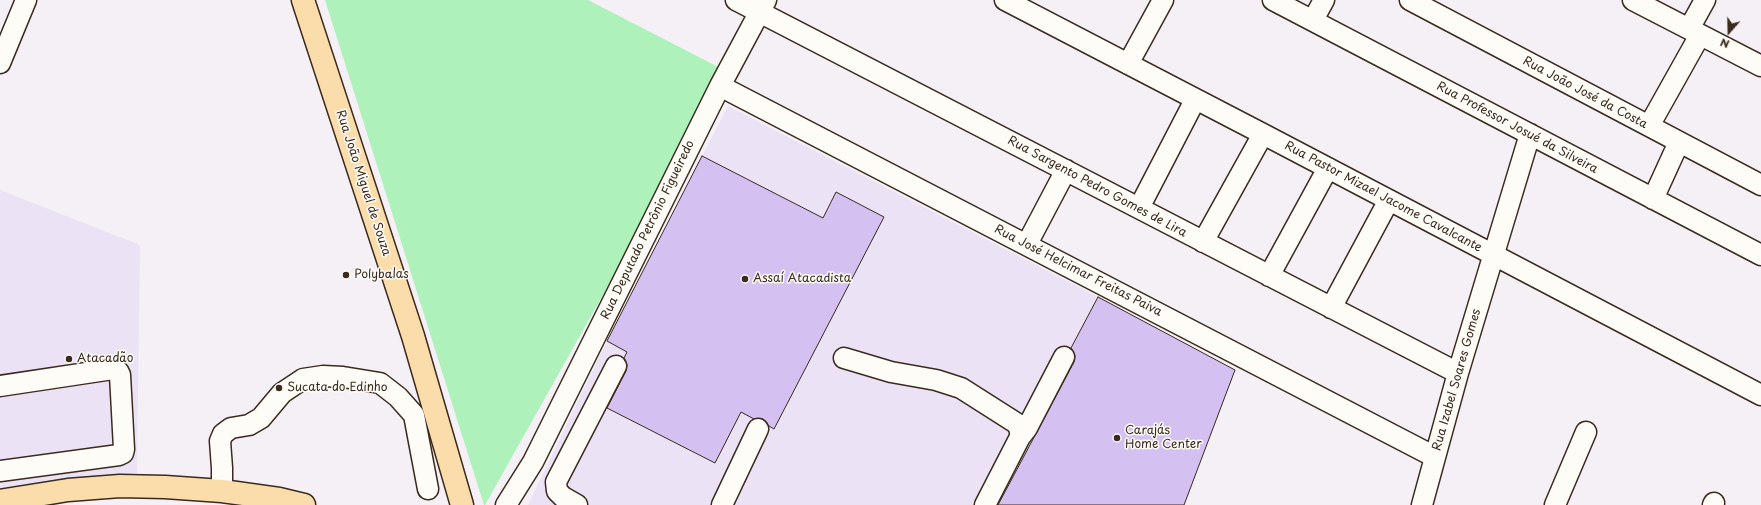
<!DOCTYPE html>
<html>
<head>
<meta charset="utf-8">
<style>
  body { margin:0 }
  #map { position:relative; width:1761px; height:505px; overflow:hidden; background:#f5f0f6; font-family:"Playpen Sans",sans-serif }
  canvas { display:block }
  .north { position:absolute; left:1709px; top:12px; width:40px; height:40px; -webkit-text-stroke:3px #fdfcf7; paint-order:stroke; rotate:200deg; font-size:11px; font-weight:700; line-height:16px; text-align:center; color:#3b2a1e }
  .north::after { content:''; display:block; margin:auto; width:14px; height:18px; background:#3b2a1e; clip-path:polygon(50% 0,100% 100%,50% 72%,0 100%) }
</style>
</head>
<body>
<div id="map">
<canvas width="1761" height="505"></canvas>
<div class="north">N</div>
</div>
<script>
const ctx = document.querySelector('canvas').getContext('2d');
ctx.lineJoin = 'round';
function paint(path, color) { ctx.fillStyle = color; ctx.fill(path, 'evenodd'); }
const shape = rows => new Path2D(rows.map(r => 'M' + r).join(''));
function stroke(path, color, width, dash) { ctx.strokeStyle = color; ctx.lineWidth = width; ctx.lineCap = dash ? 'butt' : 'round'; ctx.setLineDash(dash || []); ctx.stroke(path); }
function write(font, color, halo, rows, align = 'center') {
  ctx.font = font + ' "Playpen Sans",sans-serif'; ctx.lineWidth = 3; ctx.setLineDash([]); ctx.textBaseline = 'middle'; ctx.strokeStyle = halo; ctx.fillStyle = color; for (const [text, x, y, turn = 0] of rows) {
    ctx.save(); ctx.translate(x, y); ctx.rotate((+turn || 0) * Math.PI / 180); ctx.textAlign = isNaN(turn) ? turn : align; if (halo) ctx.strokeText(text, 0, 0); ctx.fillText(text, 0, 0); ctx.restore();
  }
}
const built = shape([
  [728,106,1098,297,1235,370,1184,505,528,505,607,341],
  [0,190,140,245,137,473,0,489]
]);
const green = shape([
  [325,0,588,0,728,72,485,505,484,505]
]);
const building = shape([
  [702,156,823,218,836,192,884,217,774,429,769,426,763,419,754,419,741,412,715,463,607,408,626,371,627,365,624,358,627,352,607,341,702,156],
  [1098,297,1235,370,1184,505,998,505,1074,362,1075,356,1071,348,1098,297]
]);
const minor = shape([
  [736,0,1458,373],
  [1005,0,1263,134,1761,395],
  [1273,0,1761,255],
  [1410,0,1761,185],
  [1633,0,1761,66],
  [1313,20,1324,0],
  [1689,29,1705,0],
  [0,63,26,0],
  [1128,64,1163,0],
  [720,86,1435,457],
  [1649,126,1700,35],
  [1653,199,1679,142],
  [1139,208,1195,100],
  [1203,242,1263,134],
  [1027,244,1066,170],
  [1269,276,1328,168],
  [1331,308,1389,200],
  [844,358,891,372,936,380,961,388,1016,423,1020,429,1020,437,985,505],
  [0,386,113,369,118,371,120,375,124,449,123,453,119,455,0,471],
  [1020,437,1027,428,1064,357],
  [222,491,222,468,220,441,223,434,231,428,249,425,261,418,282,393,303,379,323,376,343,377,380,383,398,397,414,415,428,489],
  [506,505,533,462,720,86,766,0],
  [577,505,563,497,557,491,556,482,616,366],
  [722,505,758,429],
  [1422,505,1458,373,1530,134],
  [1555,505,1586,432],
  [1713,505,1714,503]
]);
const major = shape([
  [303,0,413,336,462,505],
  [0,501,68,490,120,486,165,487,222,491,279,499,304,505]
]);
const markers = [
  [346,275,4,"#3b2a1e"],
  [745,279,4,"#3b2a1e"],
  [69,359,4,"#3b2a1e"],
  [279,388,4,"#3b2a1e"],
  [1117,438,4,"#3b2a1e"]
];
const streetNames = [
  ["Rua João José da Costa",1585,93,28],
  ["Rua Professor Josué da Silveira",1517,128,28],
  ["Rua João Miguel de Souza",363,183,72],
  ["Rua Sargento Pedro Gomes de Lira",1097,187,28],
  ["Rua Pastor Mizael Jacome Cavalcante",1383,197,28],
  ["Rua Deputado Petrônio Figueiredo",648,230,-64],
  ["Rua José Helcimar Freitas Paiva",1078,271,27],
  ["Rua Izabel Soares Gomes",1457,380,-74]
];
const poiNames = [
  ["Polybalas",354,275],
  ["Assaí Atacadista",753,279],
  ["Atacadão",77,359],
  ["Sucata do Edinho",287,388],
  ["Carajás",1125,431],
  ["Home Center",1125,445]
];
paint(built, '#ebe2f5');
paint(green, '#aef1bb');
paint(building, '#d4c1f2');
stroke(building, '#3b2a1e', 1);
stroke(minor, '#3b2a1e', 23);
stroke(major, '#3b2a1e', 25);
stroke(minor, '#fdfcf7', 20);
stroke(major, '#fbddab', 22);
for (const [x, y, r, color] of markers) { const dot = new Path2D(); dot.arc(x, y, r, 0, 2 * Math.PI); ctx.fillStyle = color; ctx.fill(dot); stroke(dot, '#fdfcf7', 1.5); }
write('12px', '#3b2a1e', '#fdfcf7', streetNames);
write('12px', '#3b2a1e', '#fdfcf7', poiNames, 'left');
</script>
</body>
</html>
